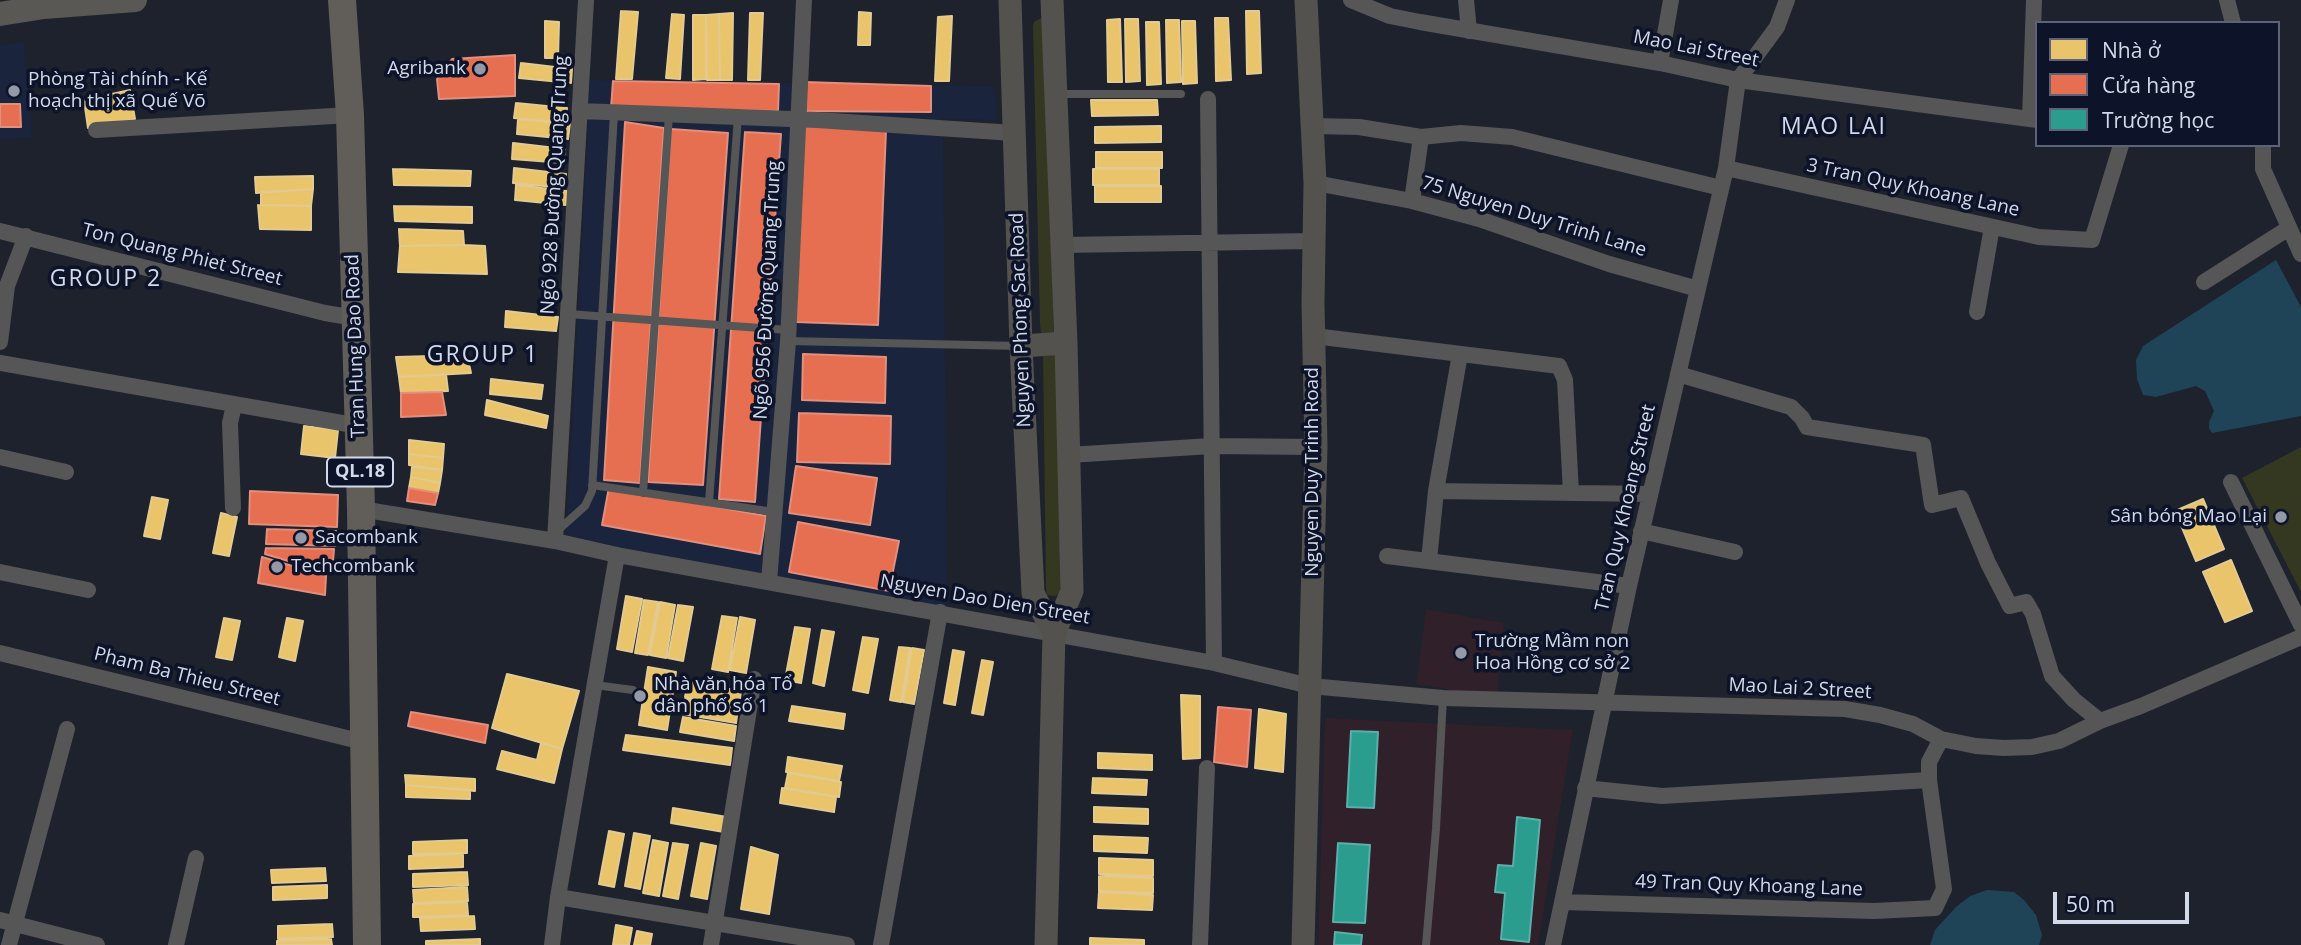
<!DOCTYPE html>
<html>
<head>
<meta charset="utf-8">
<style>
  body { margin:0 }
  #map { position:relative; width:2301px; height:945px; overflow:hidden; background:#1d222d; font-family:"Open Sans",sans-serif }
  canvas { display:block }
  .legend { position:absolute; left:2035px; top:21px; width:245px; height:126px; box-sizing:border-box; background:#0d142a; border:2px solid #5c6376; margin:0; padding:9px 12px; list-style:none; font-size:21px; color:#d2d9e8 }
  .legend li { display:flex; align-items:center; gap:14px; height:35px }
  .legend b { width:35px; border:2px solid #5c6376 }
  .scale { position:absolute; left:2053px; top:892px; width:136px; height:32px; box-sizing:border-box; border:4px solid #d2d9e8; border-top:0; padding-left:9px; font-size:21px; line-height:24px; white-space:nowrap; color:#d2d9e8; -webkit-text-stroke:5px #0d142a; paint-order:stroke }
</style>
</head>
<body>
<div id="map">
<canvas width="2301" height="945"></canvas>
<ul class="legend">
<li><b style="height:19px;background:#e9c46a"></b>Nhà ở</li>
<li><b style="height:19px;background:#e76f51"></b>Cửa hàng</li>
<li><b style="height:19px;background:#2a9d8f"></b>Trường học</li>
</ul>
<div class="scale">50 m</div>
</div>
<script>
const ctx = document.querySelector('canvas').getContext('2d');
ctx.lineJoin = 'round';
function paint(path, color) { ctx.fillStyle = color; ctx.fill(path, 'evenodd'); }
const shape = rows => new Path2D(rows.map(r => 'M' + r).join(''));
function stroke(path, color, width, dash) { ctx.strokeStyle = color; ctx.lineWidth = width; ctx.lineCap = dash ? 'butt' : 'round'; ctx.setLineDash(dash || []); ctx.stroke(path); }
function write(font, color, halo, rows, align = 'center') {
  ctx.font = font + ' "Open Sans",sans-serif'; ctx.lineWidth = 7; ctx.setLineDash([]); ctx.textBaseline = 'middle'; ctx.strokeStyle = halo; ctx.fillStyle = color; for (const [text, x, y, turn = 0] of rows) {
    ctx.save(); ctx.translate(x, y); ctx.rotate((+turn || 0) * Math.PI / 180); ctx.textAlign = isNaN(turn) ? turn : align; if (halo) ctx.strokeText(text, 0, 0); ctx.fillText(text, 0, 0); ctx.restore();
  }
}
const built = shape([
  [24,42,32,137,0,140,0,45],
  [590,80,994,86,997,120,943,119,947,612,566,544]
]);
const education = shape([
  [1426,609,1504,623,1497,697,1416,684],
  [1325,718,1573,730,1538,945,1318,945]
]);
const green = shape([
  [1041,18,1044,20,1054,336,1041,335,1040,323,1033,27,1034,22],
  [1043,352,1056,355,1062,592,1055,596,1047,595,1046,589],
  [2301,447,2301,592,2242,478]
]);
const water = shape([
  [2276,260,2301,307,2301,416,2212,433,2209,428,2209,422,2214,411,2205,391,2196,386,2156,397,2143,395,2137,379,2136,360,2143,346],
  [1987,890,2014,892,2024,900,2036,915,2042,935,2039,945,1930,945,1935,930,1956,907,1970,896]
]);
const homes = shape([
  [621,11,638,12,632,79,616,79,621,11],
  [1246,11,1259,11,1261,73,1247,74,1246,11],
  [859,12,871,13,870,45,858,45,859,12],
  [733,13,732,80,720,80,719,14,733,13],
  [750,13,763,13,760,80,748,80,750,13],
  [672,14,684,15,680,79,666,78,672,14],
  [719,14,720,80,707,80,706,15,719,14],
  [693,15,706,15,706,79,693,80,693,15],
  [952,16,949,81,935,81,938,17,952,16],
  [1215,18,1228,18,1231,80,1216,81,1215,18],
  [1120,19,1122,82,1108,82,1107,20,1120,19],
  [1125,19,1138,19,1140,81,1126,82,1125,19],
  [1166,20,1179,20,1181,82,1167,83,1166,20],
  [545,21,559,22,558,58,545,58,545,21],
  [1182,21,1195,21,1197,83,1183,84,1182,21],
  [1146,22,1159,22,1161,84,1147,85,1146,22],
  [521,63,572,69,571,83,519,78,521,63],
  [130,90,135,119,88,128,84,100,130,90],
  [1091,100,1157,100,1158,115,1092,116,1091,100],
  [516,103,567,108,566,123,514,118,516,103],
  [518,119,570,124,568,139,517,134,518,119],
  [1161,126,1161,142,1095,143,1095,127,1161,126],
  [513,143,565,149,564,163,512,159,513,143],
  [1096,152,1162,152,1162,168,1096,168,1096,152],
  [514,168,566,174,564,188,513,183,514,168],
  [393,169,471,171,470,186,394,185,393,169],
  [1093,169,1159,169,1159,185,1093,185,1093,169],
  [313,176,313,189,256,193,255,177,313,176],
  [516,185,567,191,566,205,515,200,516,185],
  [1095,186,1161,186,1161,202,1095,202,1095,186],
  [313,189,311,206,261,205,261,192,313,189],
  [258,205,311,206,311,230,260,229,258,205],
  [394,206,472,207,472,223,395,221,394,206],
  [399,229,463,231,464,245,400,246,399,229],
  [464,245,485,246,487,274,398,272,400,246,464,245],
  [506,311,558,317,556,331,505,327,506,311],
  [467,355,471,373,399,377,396,357,467,355],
  [446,374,448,391,401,393,399,377,446,374],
  [491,379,543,385,541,399,490,394,491,379],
  [487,400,548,416,546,428,485,415,487,400],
  [304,426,338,430,335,458,301,454,304,426],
  [409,440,444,444,443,458,409,454,409,440],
  [409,454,443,458,442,470,409,465,409,454],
  [412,467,442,470,440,483,411,477,412,467],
  [411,477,440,483,438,493,409,488,411,477],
  [152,497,168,500,160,539,144,536,152,497],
  [2203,499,2224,549,2196,561,2175,511,2203,499],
  [221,513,237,517,229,556,213,553,221,513],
  [2231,560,2252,611,2225,622,2203,572,2231,560],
  [626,596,642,599,632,652,617,649,626,596],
  [644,600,658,602,648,655,635,653,644,600],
  [660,602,675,605,666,658,650,655,660,602],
  [678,605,693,607,683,661,668,658,678,605],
  [722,616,737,618,728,672,712,669,722,616],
  [740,617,755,620,746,673,730,670,740,617],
  [224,618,240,621,232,660,216,657,224,618],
  [287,618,303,621,295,661,279,657,287,618],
  [795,627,810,629,801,683,785,680,795,627],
  [822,630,834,632,824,686,813,683,822,630],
  [863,637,878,639,868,693,853,690,863,637],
  [899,647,910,648,901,702,890,700,899,647],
  [912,648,924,650,914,704,903,702,912,648],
  [953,650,964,652,955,705,944,703,953,650],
  [982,660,993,662,983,715,972,713,982,660],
  [648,667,676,672,667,730,639,725,648,667],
  [507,674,579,691,562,749,492,728,507,674],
  [688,682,741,691,739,706,685,697,688,682],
  [1181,695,1200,696,1200,758,1183,759,1181,695],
  [685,699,738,708,736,723,682,714,685,699],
  [792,706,845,714,843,729,789,721,792,706],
  [1259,709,1286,714,1283,772,1255,768,1259,709],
  [683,717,736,726,734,741,680,732,683,717],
  [626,735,732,748,730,765,623,750,626,735],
  [541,743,562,749,554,783,497,769,502,751,537,760,541,743],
  [1098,753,1152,755,1152,770,1098,768,1098,753],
  [788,757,842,766,839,781,786,772,788,757],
  [788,773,841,782,839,797,785,788,788,773],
  [405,775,475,779,475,791,406,785,405,775],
  [1093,778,1147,780,1146,795,1092,793,1093,778],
  [406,785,470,790,470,799,406,797,406,785],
  [782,788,836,797,834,812,780,803,782,788],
  [1094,807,1148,809,1148,824,1094,822,1094,807],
  [673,808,727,817,724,832,671,823,673,808],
  [609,831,624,834,614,887,599,884,609,831],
  [634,833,650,836,640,889,625,886,634,833],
  [1094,836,1148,838,1147,853,1094,851,1094,836],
  [467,840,467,853,413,854,413,842,467,840],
  [653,840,668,843,659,896,643,893,653,840],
  [673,843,688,845,678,899,663,896,673,843],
  [701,843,716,846,707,899,691,896,701,843],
  [751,847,778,855,769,914,741,909,751,847],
  [463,854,463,867,409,869,409,856,463,854],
  [1099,858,1153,860,1153,876,1099,874,1099,858],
  [325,868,326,881,272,883,271,870,325,868],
  [467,872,468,885,413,887,413,874,467,872],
  [1099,876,1153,878,1153,893,1099,891,1099,876],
  [327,885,327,898,273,900,273,887,327,885],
  [467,887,468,901,414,903,413,890,467,887],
  [1099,892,1153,895,1152,910,1098,908,1099,892],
  [467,902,468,915,413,917,413,904,467,902],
  [474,916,475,929,421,931,420,918,474,916],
  [332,924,333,937,278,939,278,926,332,924],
  [616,925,632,928,629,945,613,945,616,925],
  [637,931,652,934,650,945,634,945,637,931],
  [1090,938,1144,940,1144,945,1090,945,1090,938],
  [331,939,332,945,277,945,277,941,331,939],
  [480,939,480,945,426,945,426,941,480,939]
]);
const shops = shape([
  [515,55,515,96,439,99,437,79,452,59,515,55],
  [613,81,779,84,778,111,611,108,613,81],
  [804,82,931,86,931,112,803,111,804,82],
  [0,104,20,104,21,127,0,127,0,104],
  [625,122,664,128,640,483,604,480,625,122],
  [803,126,886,130,878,325,796,322,803,126],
  [671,129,728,133,703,485,648,482,671,129],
  [745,132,781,134,755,502,719,499,745,132],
  [803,354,886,357,885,403,802,400,803,354],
  [442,392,446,415,401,417,401,393,442,392],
  [799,413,891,416,890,464,797,462,799,413],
  [796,466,877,478,870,525,789,513,796,466],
  [609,487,766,516,760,554,602,525,609,487],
  [409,488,438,493,435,505,407,501,409,488],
  [250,491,338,495,337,527,249,524,250,491],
  [798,522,899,541,889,591,789,572,798,522],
  [267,529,336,531,335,546,266,544,267,529],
  [266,548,334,549,332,574,265,554,266,548],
  [262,557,326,576,325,595,258,583,262,557],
  [1218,707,1251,710,1247,767,1214,762,1218,707],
  [411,712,488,725,485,743,408,726,411,712]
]);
const schools = shape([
  [1351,731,1378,732,1374,808,1347,807,1351,731],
  [1517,817,1540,820,1529,942,1501,939,1505,893,1495,892,1498,865,1513,866,1517,817],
  [1338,843,1370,845,1365,923,1333,922,1338,843],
  [1335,932,1362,935,1361,945,1334,945,1335,932]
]);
const lane = shape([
  [1059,94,1181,94],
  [568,314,788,330],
  [788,341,1020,346],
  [592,485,774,512],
  [643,493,669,115],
  [709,502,738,117],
  [556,532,585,506,592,491,614,113],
  [595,685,633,690],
  [1426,945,1436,829,1443,698]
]);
const street = shape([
  [1351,0,1390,16,1420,22,1660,63,1738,80,2037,120],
  [1466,0,1469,31],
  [2227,0,2233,23],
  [1660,63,1671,0],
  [1208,99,1214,663],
  [580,111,817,120,1014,133],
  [2030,119,2034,0],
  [1312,126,1359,127,1421,137,1461,133,1512,137,1721,188],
  [96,130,350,115],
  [2263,145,2263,169,2301,254],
  [1726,168,2039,237,2092,240,2121,145],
  [1315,183,1412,201,1479,219,1609,264,1698,289],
  [1412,201,1421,137],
  [0,231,325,313,355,318],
  [1062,245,1314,241],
  [2204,282,2289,228],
  [1977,312,1992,227],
  [1314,336,1559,366,1565,380,1571,493],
  [0,342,7,286,26,236],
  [0,363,359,426],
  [1678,374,1791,407,1802,418,1807,427,1923,445,1932,505,1961,498,1988,563,2010,606,2026,602,2033,614,2052,676,2074,700,2100,721],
  [1069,455,1211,446,1316,447],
  [0,457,66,472],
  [2231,482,2301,625],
  [1436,491,1649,494],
  [233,508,230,423,234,405],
  [361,509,555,541,617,555,1214,663,1310,686,1443,698,1845,709,1880,715,1913,724,1941,739,1976,746,2004,748,2032,747,2059,741,2100,721,2141,706,2301,637],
  [1641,531,1735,552],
  [555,541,586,0],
  [1387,556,1629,586],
  [1429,560,1436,491,1460,354],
  [0,572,88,590],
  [769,582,788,341,804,0],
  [0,653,363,742],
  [1585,788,1662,796,1929,780],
  [558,897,847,945],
  [1562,902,1874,911,1935,908,1944,889,1929,780,1929,762,1941,739],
  [0,920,97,945],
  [9,945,67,729],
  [176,945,196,858],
  [552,945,558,897,617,555],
  [711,945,754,679],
  [881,945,940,612],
  [1200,945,1207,768],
  [1553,945,1629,586,1726,168,1738,80,1777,27,1787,0]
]);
const secondary = shape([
  [1010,0,1021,346,1033,593,1054,634],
  [1021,346,1066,343],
  [1046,945,1054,634,1072,591,1066,343,1052,0],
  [1303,945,1316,447,1313,303,1315,183,1306,0]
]);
const primary = shape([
  [0,14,44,7,135,0]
]);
const highway = shape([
  [342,0,350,115,361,509,367,945]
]);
const markers = [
  [480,69,7,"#9399a7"],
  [14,91,7,"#9399a7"],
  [2281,517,7,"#9399a7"],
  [301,538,7,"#9399a7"],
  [277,567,7,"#9399a7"],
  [1461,653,7,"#9399a7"],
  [640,696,7,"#9399a7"]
];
const shields = [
  [360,472,66]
];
const shieldNames = [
  ["QL.18",360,472]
];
const streetNames = [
  ["Mao Lai Street",1696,49,11],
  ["Ngõ 928 Đường Quang Trung",555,185,-87],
  ["3 Tran Quy Khoang Lane",1913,188,12],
  ["75 Nguyen Duy Trinh Lane",1534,217,17],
  ["Ton Quang Phiet Street",182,255,14],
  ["Ngõ 956 Đường Quang Trung",768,290,-87],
  ["Nguyen Phong Sac Road",1021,320,-92],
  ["Tran Hung Dao Road",356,346,-92],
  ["Nguyen Duy Trinh Road",1313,472,-90],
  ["Tran Quy Khoang Street",1626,508,-77],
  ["Nguyen Dao Dien Street",985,600,10],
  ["Pham Ba Thieu Street",187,677,14],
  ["Mao Lai 2 Street",1800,689,3],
  ["49 Tran Quy Khoang Lane",1749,886,2]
];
const poiNames = [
  ["Agribank",466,69,"right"],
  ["Phòng Tài chính - Kế",28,80],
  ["hoạch thị xã Quế Võ",28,102],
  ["Sân bóng Mao Lại",2267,517,"right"],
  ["Sacombank",315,538],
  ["Techcombank",291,567],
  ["Trường Mầm non",1475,642],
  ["Hoa Hồng cơ sở 2",1475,664],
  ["Nhà văn hóa Tổ",654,685],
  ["dân phố số 1",654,707]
];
const quarterNames = [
  ["MAO LAI",1834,127],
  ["GROUP 2",106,279],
  ["GROUP 1",483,355]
];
paint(built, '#1a243d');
paint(education, '#2f2029');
paint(green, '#343820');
paint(water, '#204457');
paint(homes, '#e9c46a');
stroke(homes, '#e2ca90', 2);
paint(shops, '#e76f51');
stroke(shops, '#e18f7e', 2);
paint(schools, '#2a9d8f');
stroke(schools, '#5cafaa', 2);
stroke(lane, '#575656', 8);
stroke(street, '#575656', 16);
stroke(secondary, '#53524e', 23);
stroke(primary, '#5a5855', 24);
stroke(highway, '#615e5a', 28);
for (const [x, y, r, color] of markers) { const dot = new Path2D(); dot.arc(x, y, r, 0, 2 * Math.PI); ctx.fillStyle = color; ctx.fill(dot); stroke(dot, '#0d142a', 2.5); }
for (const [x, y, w] of shields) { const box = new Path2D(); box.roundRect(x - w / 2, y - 14.5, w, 29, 5); ctx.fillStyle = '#0d142a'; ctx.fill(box); stroke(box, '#d2d9e8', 2); }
write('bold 18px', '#d2d9e8', null, shieldNames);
write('19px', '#d2d9e8', '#0d142a', streetNames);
write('19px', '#d2d9e8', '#0d142a', poiNames, 'left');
ctx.letterSpacing = '2px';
write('23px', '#d2d9e8', '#0d142a', quarterNames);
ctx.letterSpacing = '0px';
</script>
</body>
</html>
